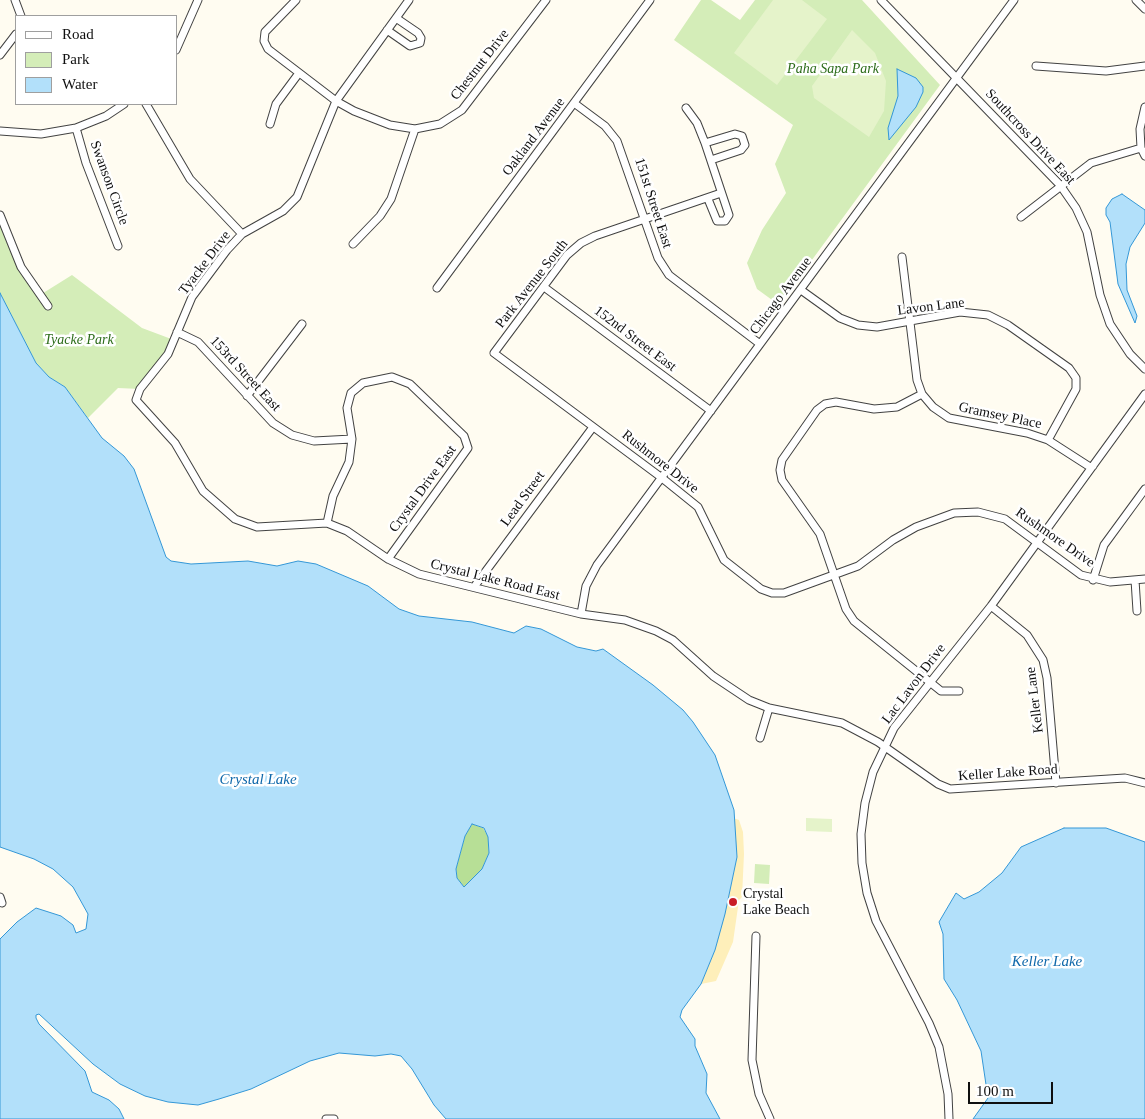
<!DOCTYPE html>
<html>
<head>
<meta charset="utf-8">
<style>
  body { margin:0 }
  #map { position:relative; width:1145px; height:1119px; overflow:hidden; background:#fffcf1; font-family:"Times New Roman",serif }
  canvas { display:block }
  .legend { position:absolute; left:15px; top:15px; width:162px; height:90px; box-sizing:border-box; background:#fff; border:1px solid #9f9f9f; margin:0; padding:6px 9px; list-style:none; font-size:15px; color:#0f0f0f }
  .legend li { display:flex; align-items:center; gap:10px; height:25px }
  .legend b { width:25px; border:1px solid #9f9f9f }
  .scale { position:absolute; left:968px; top:1082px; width:85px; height:22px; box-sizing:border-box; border:2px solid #0f0f0f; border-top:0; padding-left:6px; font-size:15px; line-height:18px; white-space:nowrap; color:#0f0f0f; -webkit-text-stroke:4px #fff; paint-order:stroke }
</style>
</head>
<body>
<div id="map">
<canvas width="1145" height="1119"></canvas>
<ul class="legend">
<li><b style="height:6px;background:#fff"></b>Road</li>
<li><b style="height:14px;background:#d4edb8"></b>Park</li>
<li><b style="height:14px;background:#b2e0fa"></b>Water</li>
</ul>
<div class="scale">100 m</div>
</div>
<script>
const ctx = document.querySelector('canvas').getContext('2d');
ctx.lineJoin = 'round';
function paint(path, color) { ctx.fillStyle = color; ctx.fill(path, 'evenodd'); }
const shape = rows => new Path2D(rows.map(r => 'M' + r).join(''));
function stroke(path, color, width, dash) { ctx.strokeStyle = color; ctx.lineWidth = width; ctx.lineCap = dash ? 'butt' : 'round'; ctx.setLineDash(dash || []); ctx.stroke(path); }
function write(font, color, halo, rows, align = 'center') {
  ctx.font = font + ' "Times New Roman",serif'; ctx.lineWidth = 5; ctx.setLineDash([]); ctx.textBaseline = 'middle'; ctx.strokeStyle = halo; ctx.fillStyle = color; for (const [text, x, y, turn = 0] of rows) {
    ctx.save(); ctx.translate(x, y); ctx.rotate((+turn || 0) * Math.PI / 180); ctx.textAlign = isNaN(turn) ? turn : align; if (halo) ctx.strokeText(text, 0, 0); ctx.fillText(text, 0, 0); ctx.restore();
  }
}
const green = shape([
  [701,0,711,0,740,20,755,0,862,0,940,85,779,305,757,289,747,263,762,230,786,193,775,164,793,125,674,40],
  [0,215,10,242,40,295,72,275,142,328,174,340,140,389,118,388,88,418,65,387,49,377,36,363,0,293],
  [755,864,770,865,769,884,754,883]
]);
const forest = shape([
  [472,824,483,828,488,836,489,853,482,869,464,887,457,878,456,869,465,836]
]);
const sand = shape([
  [733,818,739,820,743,832,744,854,742,897,739,900,733,942,716,981,701,984,715,950,730,890,737,857]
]);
const pitch = shape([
  [773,0,802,0,827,19,777,85,734,53],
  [852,30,875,53,886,81,884,111,869,137,814,98,812,86],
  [806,818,832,819,832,832,806,831]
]);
const water = shape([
  [897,69,916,78,923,87,923,92,916,107,889,140,888,128,898,96,897,69],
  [1122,194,1145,210,1145,223,1130,247,1126,264,1127,290,1137,316,1135,323,1118,284,1110,222,1106,215,1106,208,1112,199,1122,194],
  [0,293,36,363,49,377,65,387,102,438,124,456,134,469,166,557,171,561,191,564,248,561,277,566,298,561,316,564,368,586,399,609,419,616,472,622,514,633,526,626,541,629,577,647,596,651,603,649,653,685,683,710,693,722,715,755,734,810,737,857,725,914,715,950,701,984,682,1010,680,1017,695,1039,695,1046,707,1074,706,1093,720,1119,446,1119,434,1105,412,1069,401,1056,391,1054,375,1056,339,1053,310,1061,251,1089,219,1099,198,1105,168,1102,145,1096,120,1084,93,1064,39,1014,36,1015,36,1018,39,1024,85,1071,92,1092,109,1100,119,1109,124,1119,0,1119,0,939,17,922,36,908,61,916,73,925,76,933,86,929,88,914,73,887,53,869,34,859,0,847,0,293],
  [472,824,484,828,488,837,489,853,482,869,464,887,457,878,456,869,465,836,472,824],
  [1064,828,1106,828,1145,842,1145,1119,973,1119,988,1098,981,1051,957,1000,944,979,943,934,939,922,956,893,964,899,979,892,1002,873,1021,847,1064,828]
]);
const minor = shape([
  [15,0,21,16],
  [296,0,265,32,264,41,268,49,336,101,354,111,390,125,415,129,440,124,462,110,546,0],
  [409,0,336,101,297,197,283,211,242,234,227,250,192,297,168,354,140,389,136,400,175,443,203,491,235,519,257,527,327,523,347,531,388,559,419,574,581,614,625,620,656,631,673,640,713,676,749,700,769,708,842,723,878,742,938,784,950,789,1125,778,1145,783],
  [881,0,1060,185,1076,208,1087,232,1100,295,1110,324,1130,354,1145,369],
  [1136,0,1145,9],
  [387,30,410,46,420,43,421,38,418,33,396,18],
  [176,50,198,0],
  [0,55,16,34],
  [1036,66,1106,71,1145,66],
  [574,103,605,126,617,141,658,258,669,275,760,344],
  [146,104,190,179,242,234],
  [1145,107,1140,129,1141,148,1145,156],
  [686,108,697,123,705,143,729,215,725,221,717,221,708,199],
  [270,124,276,104,299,73],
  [76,128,86,163,118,246],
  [0,131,41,134,76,128,106,116,124,104],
  [705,143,735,134,742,136,745,145,741,150,711,160],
  [721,193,595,236,581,243,567,255,494,353,662,478,698,507,724,560,761,589,772,593,784,593,858,566,893,540,916,527,954,513,978,512,1005,519,1081,575,1110,582,1145,579],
  [0,215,21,267,48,306],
  [1021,217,1091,163,1141,148],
  [353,244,380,216,391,199,415,129],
  [902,257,917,380,922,394,933,407,949,418,1027,433,1048,440,1090,467,1093,466],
  [544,287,711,411],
  [437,288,650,0],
  [801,290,840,318,858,325,877,327,960,312,988,315,1008,325,1069,368,1076,378,1076,389,1048,440],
  [177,332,198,342,273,423,292,435,314,441,352,439],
  [922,394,897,407,874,409,836,402,825,404,817,410,782,460,780,470,782,480,820,534,846,609,854,621,941,691,959,691],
  [247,396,302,324],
  [327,523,333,496,349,462,352,439,347,408,351,393,363,383,392,377,410,384,464,436,468,448,388,559],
  [1093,580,1104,545,1145,489],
  [1135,580,1137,611],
  [474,587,593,427],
  [991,606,1027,635,1043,660,1047,678,1056,783],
  [581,614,586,586,597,565,1014,0],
  [760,738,769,708],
  [0,897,2,903],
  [756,936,752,1060,759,1094,770,1119],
  [326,1119,334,1119],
  [949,1119,948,1094,939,1047,929,1023,876,921,867,893,862,863,861,834,865,803,873,772,894,728,991,606,1145,394]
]);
const markers = [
  [733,902,5,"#c91d26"]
];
const streetNames = [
  ["Chestnut Drive",480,65,-52],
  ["Oakland Avenue",534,137,-53],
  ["Southcross Drive East",1030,137,47],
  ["Swanson Circle",109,183,70],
  ["151st Street East",653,203,72],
  ["Tyacke Drive",205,263,-53],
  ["Park Avenue South",532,284,-52],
  ["Chicago Avenue",781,296,-53],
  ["Lavon Lane",931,307,-7],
  ["152nd Street East",635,339,37],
  ["153rd Street East",245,374,47],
  ["Gramsey Place",1000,416,12],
  ["Rushmore Drive",660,462,38],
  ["Crystal Drive East",423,489,-54],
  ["Lead Street",523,499,-54],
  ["Rushmore Drive",1055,538,35],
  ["Crystal Lake Road East",495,580,14],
  ["Lac Lavon Drive",914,684,-53],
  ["Keller Lane",1035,700,-97],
  ["Keller Lake Road",1008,773,-4]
];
const parkNames = [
  ["Paha Sapa Park",833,69],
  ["Tyacke Park",79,340]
];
const poiNames = [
  ["Crystal",743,894],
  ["Lake Beach",743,910]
];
const waterNames = [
  ["Crystal Lake",258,780],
  ["Keller Lake",1047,962]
];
paint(green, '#d4edb8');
paint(forest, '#b7df96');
paint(sand, '#feefba');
paint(pitch, '#e5f3ca');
paint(water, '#b2e0fa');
stroke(water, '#3497d6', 1);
stroke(minor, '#424242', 9);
stroke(minor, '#fff', 7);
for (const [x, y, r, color] of markers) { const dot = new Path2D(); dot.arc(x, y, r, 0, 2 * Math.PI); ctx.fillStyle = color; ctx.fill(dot); stroke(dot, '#fff', 2); }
write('14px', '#0f0f0f', '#fff', streetNames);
write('italic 14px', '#2c6c1a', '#fff', parkNames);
write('14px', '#0f0f0f', '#fff', poiNames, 'left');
write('italic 15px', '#0f68aa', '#fff', waterNames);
</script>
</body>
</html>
